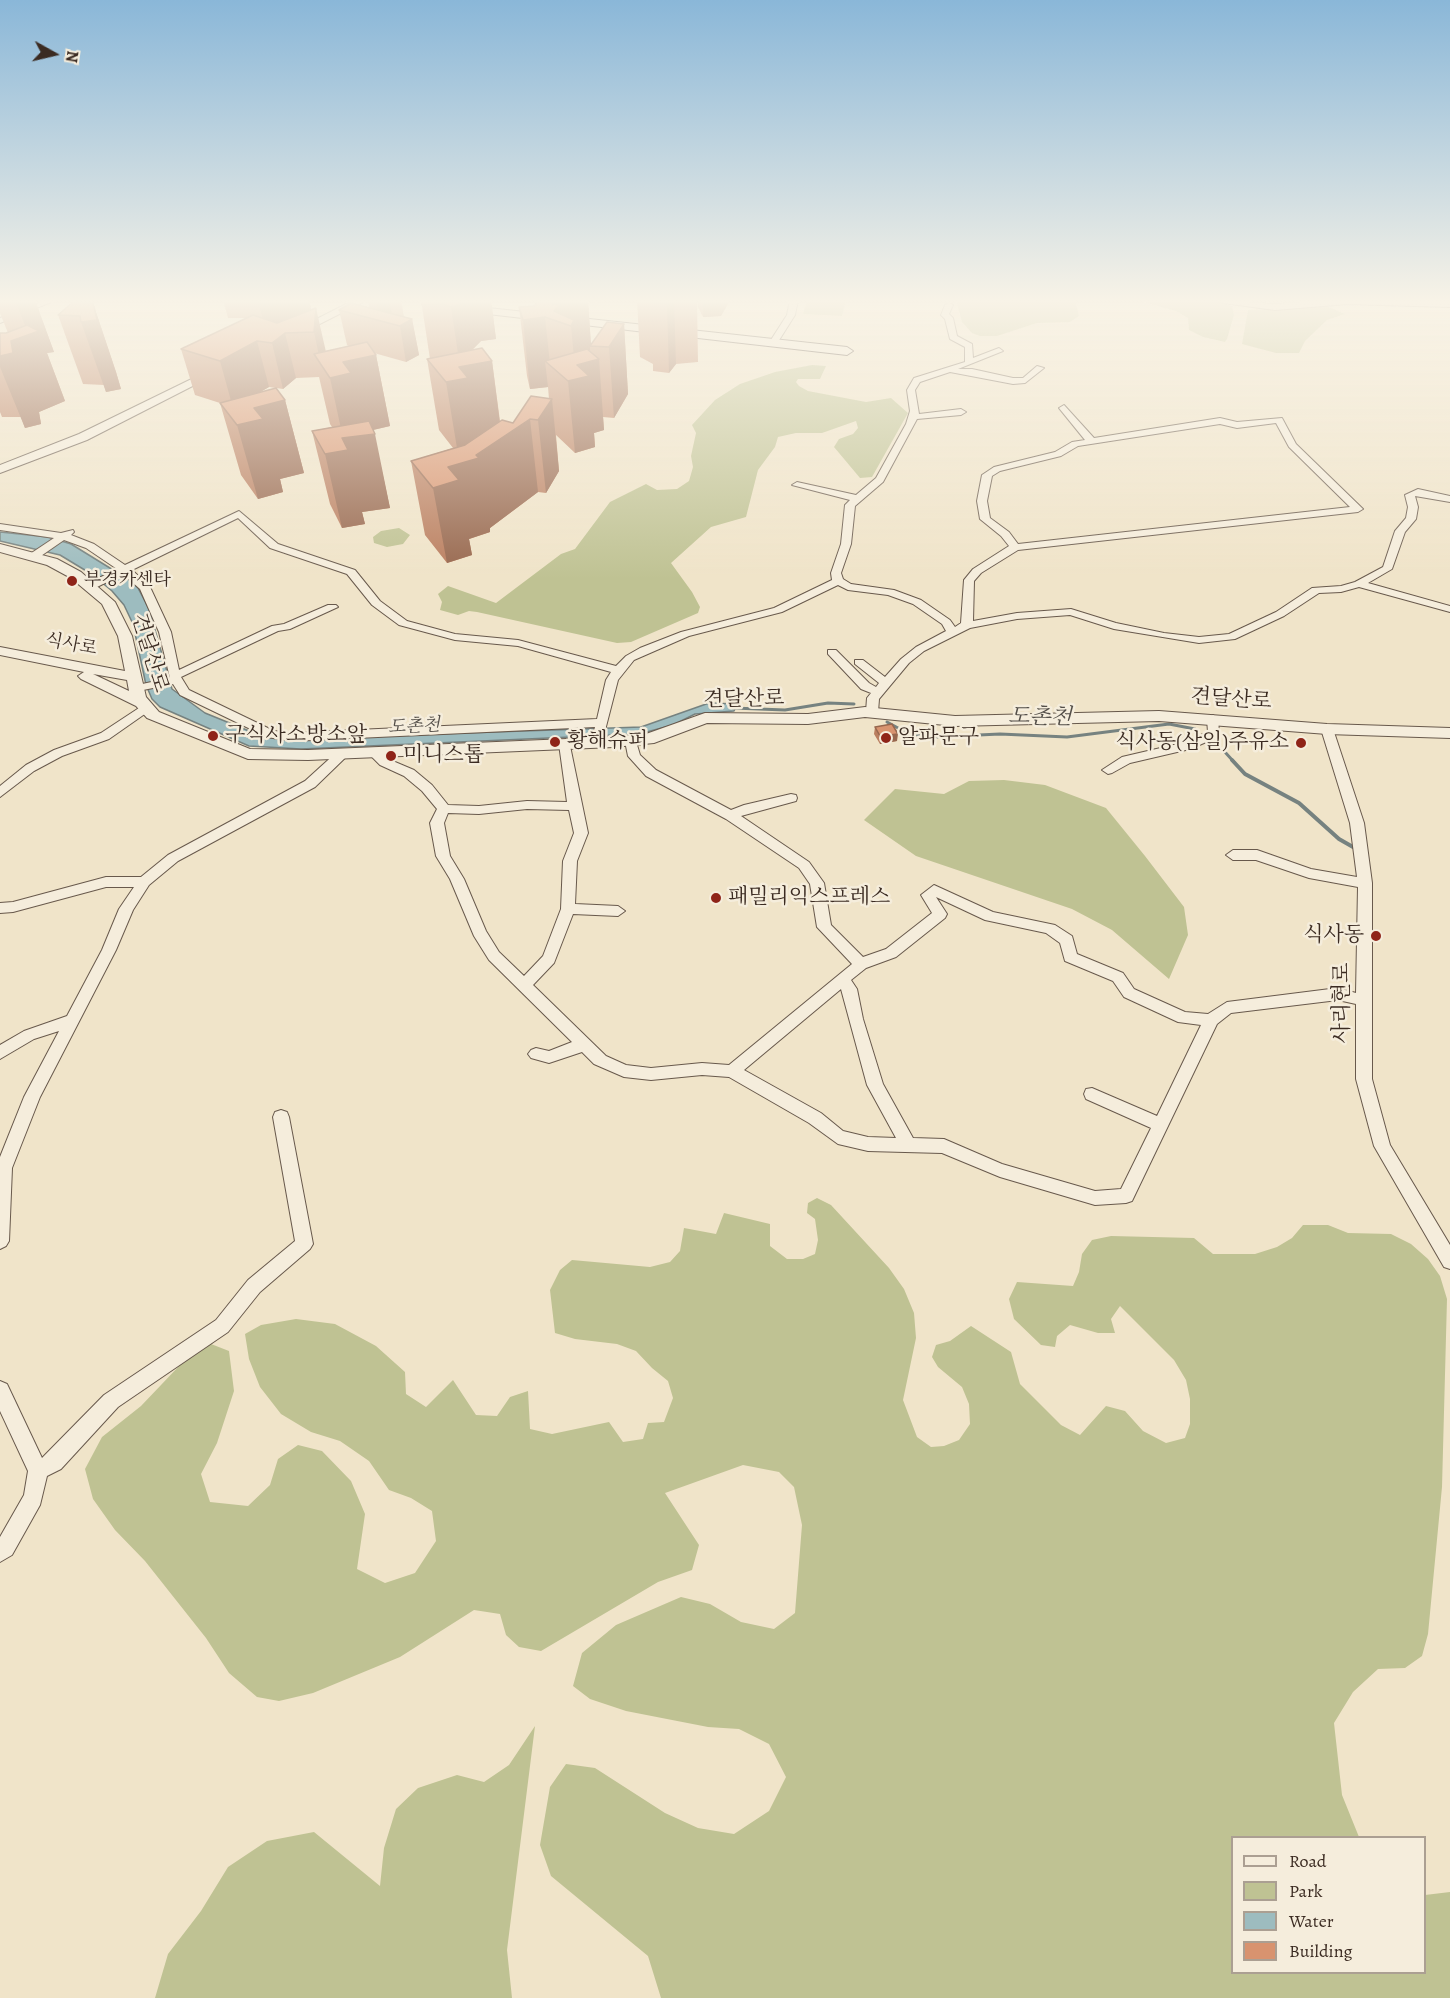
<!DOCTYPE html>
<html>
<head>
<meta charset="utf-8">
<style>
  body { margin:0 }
  #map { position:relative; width:1450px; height:1998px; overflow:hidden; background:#f0e4c9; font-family:Alegreya,serif }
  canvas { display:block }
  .legend { position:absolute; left:1231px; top:1836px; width:195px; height:138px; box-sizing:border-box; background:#f5eddc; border:2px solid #ab9f92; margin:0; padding:8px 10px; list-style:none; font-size:18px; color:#3b2b22 }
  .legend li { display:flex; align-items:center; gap:12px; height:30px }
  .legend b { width:30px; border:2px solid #ab9f92 }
  .north { position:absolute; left:24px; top:24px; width:60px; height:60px; -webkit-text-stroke:4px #f5eddc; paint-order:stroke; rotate:98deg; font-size:16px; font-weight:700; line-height:24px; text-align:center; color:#3b2b22 }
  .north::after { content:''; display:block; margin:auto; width:21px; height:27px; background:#3b2b22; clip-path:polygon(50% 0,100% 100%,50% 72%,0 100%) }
</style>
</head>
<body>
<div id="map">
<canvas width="1450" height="1998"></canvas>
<ul class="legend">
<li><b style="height:8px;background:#f5eddc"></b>Road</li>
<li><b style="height:16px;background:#bfc293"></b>Park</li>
<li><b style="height:16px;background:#9dbcbf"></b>Water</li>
<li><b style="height:16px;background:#d8936f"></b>Building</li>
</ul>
<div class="north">N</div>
</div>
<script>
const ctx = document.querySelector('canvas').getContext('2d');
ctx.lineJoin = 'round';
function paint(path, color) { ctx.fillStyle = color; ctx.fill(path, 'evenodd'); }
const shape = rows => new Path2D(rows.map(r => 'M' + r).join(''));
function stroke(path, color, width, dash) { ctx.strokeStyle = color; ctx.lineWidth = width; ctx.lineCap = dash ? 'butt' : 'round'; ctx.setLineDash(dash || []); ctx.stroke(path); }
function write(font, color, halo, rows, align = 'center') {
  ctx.font = font + ' Alegreya,"Noto Serif KR",serif'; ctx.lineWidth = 5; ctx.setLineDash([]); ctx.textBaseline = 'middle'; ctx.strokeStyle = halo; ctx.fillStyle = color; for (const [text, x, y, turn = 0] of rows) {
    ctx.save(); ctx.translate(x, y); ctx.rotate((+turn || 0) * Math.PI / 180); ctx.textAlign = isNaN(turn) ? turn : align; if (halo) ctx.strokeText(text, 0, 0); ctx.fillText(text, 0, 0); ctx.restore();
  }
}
const green = shape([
  [807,300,846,300,842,316,803,314],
  [956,300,1075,300,1079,316,1070,322,1037,323,997,336,980,336,972,333,962,322],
  [1137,300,1214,300,1232,306,1234,315,1227,339,1225,342,1203,337,1189,330,1188,318,1176,311],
  [1326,306,1345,314,1327,320,1305,341,1299,353,1276,353,1242,344,1248,310],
  [812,365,826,366,820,379,798,379,796,382,799,386,808,391,866,402,891,398,908,413,872,477,860,478,834,447,839,439,853,434,858,428,856,421,822,433,796,433,778,437,775,447,758,470,746,517,711,527,671,563,692,592,700,607,698,613,631,642,617,643,477,612,469,611,458,615,440,610,442,602,438,594,448,586,496,603,561,554,575,549,610,502,646,484,657,490,677,489,689,481,693,467,691,456,696,433,692,425,715,400,740,384,775,372],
  [399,528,410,535,403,544,387,547,374,543,373,537,381,531],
  [1004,780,1045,785,1106,808,1145,856,1184,907,1188,935,1169,979,1112,930,1072,909,916,856,864,820,895,789,944,794,969,781],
  [817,1198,831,1205,889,1268,904,1289,914,1313,916,1338,903,1400,917,1437,931,1447,944,1446,959,1440,970,1424,969,1404,962,1387,938,1367,932,1357,936,1345,950,1341,971,1326,1011,1352,1020,1384,1061,1425,1080,1435,1106,1406,1125,1411,1143,1431,1166,1443,1185,1438,1190,1424,1190,1399,1186,1380,1174,1360,1120,1306,1111,1319,1115,1333,1098,1333,1070,1325,1057,1336,1055,1347,1041,1345,1014,1319,1009,1299,1017,1282,1073,1286,1079,1272,1082,1254,1092,1240,1111,1236,1194,1238,1213,1254,1255,1254,1277,1247,1292,1238,1303,1225,1328,1225,1348,1233,1391,1234,1411,1244,1428,1259,1440,1276,1447,1299,1442,1487,1428,1634,1422,1656,1405,1668,1378,1669,1353,1692,1334,1723,1342,1795,1359,1837,1232,1838,1232,1972,1424,1972,1425,1895,1450,1892,1450,1998,661,1998,648,1956,551,1876,540,1845,550,1787,566,1764,595,1768,665,1813,698,1828,734,1834,769,1811,786,1777,769,1744,739,1729,708,1727,626,1711,590,1699,573,1686,582,1653,616,1625,681,1597,710,1604,741,1622,774,1629,795,1613,802,1525,794,1487,779,1472,743,1465,665,1493,699,1545,692,1570,658,1582,541,1651,519,1647,506,1635,500,1614,474,1610,400,1657,313,1693,279,1701,257,1697,229,1673,206,1638,145,1561,115,1530,93,1499,85,1469,102,1437,141,1406,181,1364,211,1344,229,1351,234,1391,217,1443,201,1474,210,1502,248,1506,270,1485,278,1459,298,1445,322,1451,351,1481,365,1514,357,1569,385,1583,415,1573,436,1541,432,1511,411,1498,389,1490,369,1461,340,1441,311,1432,281,1414,260,1387,249,1359,245,1334,261,1325,296,1319,335,1324,376,1346,405,1372,406,1394,426,1407,453,1380,476,1415,497,1416,510,1397,528,1391,530,1429,552,1434,609,1422,623,1442,643,1439,648,1423,664,1422,673,1398,668,1381,652,1368,636,1351,617,1344,575,1339,555,1333,550,1290,560,1270,572,1260,650,1267,670,1262,680,1251,684,1228,716,1234,724,1213,770,1224,770,1246,787,1259,803,1259,815,1254,818,1240,815,1219,807,1213,808,1203],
  [535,1726,507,1950,512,1998,155,1998,168,1954,201,1911,228,1867,267,1841,314,1832,380,1886,384,1848,396,1809,418,1788,457,1775,484,1782,509,1765]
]);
const water = shape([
  [0,532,48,537,71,544,131,581,138,588,149,609,172,689,205,713,264,737,290,739,641,727,709,703,737,704,734,711,695,714,673,725,639,734,301,749,249,746,160,707,152,699,146,685,133,624,124,605,112,591,93,575,60,555,0,541,0,532]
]);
const streamFar1 = shape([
  [733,708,785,710,828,703,854,704],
  [887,722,909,734,936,737,1000,734,1067,737,1169,724,1195,729],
  [1224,751,1234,762]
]);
const stream = shape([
  [1232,760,1245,774,1299,803,1339,839,1353,847]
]);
const minor = shape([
  [46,300,56,300,0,323,0,318,46,300],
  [790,300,798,300,795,315,776,345,770,345,769,343,787,315,790,300],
  [949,303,953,305,949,314,953,318,957,336,972,344,973,358,999,348,1003,351,958,369,972,369,1013,378,1023,378,1037,366,1044,368,1025,383,1013,384,950,372,920,382,915,390,919,414,961,409,966,412,961,415,917,419,883,482,855,506,851,544,841,573,843,579,851,584,894,590,921,600,950,620,955,627,961,623,964,580,973,569,1009,546,1001,536,980,519,977,501,982,475,994,467,1055,452,1072,442,1085,440,1059,408,1064,405,1094,438,1220,418,1237,422,1282,418,1296,444,1363,509,1358,512,1018,550,981,573,974,581,973,621,1017,613,1071,609,1116,623,1164,633,1199,637,1229,634,1276,612,1312,588,1341,586,1355,582,1383,567,1395,531,1406,518,1408,507,1405,495,1418,489,1450,496,1450,502,1415,496,1418,507,1416,519,1405,532,1392,569,1368,583,1450,606,1450,612,1359,587,1341,592,1319,593,1284,616,1235,639,1199,643,1114,629,1070,615,1017,619,970,628,924,651,909,663,879,699,878,712,872,716,866,712,867,698,871,693,861,689,828,654,828,650,836,650,869,683,876,687,879,683,855,664,855,660,863,660,885,677,901,659,916,647,946,631,942,624,913,604,888,595,848,590,838,585,782,612,689,636,634,660,618,680,601,746,597,747,591,743,595,727,291,741,267,737,180,695,173,684,133,692,133,686,170,678,159,632,140,589,123,574,95,588,87,588,87,584,117,569,86,548,64,540,38,558,30,558,30,554,54,538,0,530,0,524,61,533,73,530,74,532,71,535,94,544,125,565,239,511,278,544,355,570,380,601,407,621,455,634,518,640,616,666,626,656,640,648,681,632,774,608,832,580,831,573,841,544,845,505,850,500,792,485,797,482,856,495,876,478,906,424,910,411,907,390,914,378,965,362,965,347,950,339,945,319,941,315,945,305,949,303],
  [1276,423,1289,447,1350,507,1018,544,1009,532,990,518,987,501,992,476,1000,471,1061,456,1078,446,1220,424,1237,428,1276,423],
  [238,518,270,548,347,574,372,605,399,625,455,640,518,646,611,672,606,680,597,719,291,733,274,731,189,690,181,677,278,631,290,629,338,607,336,605,328,605,284,624,272,626,179,670,171,632,150,587,132,570,238,518],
  [145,704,151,708,149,711,109,739,62,756,34,771,0,797,0,786,26,765,54,750,101,733,145,704],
  [1213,715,1219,719,1218,737,1190,749,1130,763,1112,773,1108,774,1102,770,1122,757,1182,743,1208,732,1207,719,1213,715],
  [1327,725,1333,729,1364,823,1372,883,1372,1079,1390,1145,1450,1245,1450,1269,1444,1267,1374,1146,1356,1079,1356,1004,1338,1000,1231,1013,1217,1024,1132,1201,1126,1203,1095,1205,1000,1177,942,1153,868,1151,838,1144,809,1123,729,1077,702,1075,651,1080,624,1077,594,1064,582,1052,549,1063,531,1058,528,1054,531,1050,536,1048,549,1051,572,1042,489,960,474,936,450,879,436,856,430,823,437,809,422,791,404,776,380,765,368,753,370,750,378,750,388,759,414,770,432,785,448,805,479,806,527,801,567,802,559,744,561,741,569,741,588,833,577,861,575,904,618,906,625,911,618,916,573,914,554,963,533,985,606,1056,626,1065,651,1068,702,1063,729,1065,852,964,817,927,810,884,799,868,726,819,646,776,628,756,625,741,627,738,635,738,640,755,656,770,731,810,744,805,791,794,796,795,797,798,796,801,741,816,809,862,824,883,831,925,863,957,886,949,932,913,921,895,934,885,993,912,1055,925,1072,936,1077,954,1123,973,1134,989,1185,1012,1208,1014,1227,1002,1338,988,1356,993,1358,887,1309,878,1256,860,1233,860,1226,855,1233,850,1257,850,1311,869,1357,877,1350,823,1321,729,1327,725],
  [527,809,569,810,574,833,563,861,561,909,543,956,524,976,499,952,486,931,464,879,450,856,444,823,448,813,479,814,527,809],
  [936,897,985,920,1046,933,1060,943,1065,961,1113,981,1124,997,1178,1022,1201,1025,1157,1116,1092,1088,1086,1089,1084,1094,1086,1099,1151,1128,1121,1189,1095,1191,1002,1164,944,1139,913,1138,883,1084,863,1019,857,989,851,980,866,968,896,957,945,918,947,914,936,897],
  [841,989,867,1085,896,1138,868,1137,843,1131,821,1113,744,1070,841,989],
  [342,750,346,751,346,757,315,787,178,861,149,885,133,910,116,950,40,1097,12,1168,9,1241,6,1246,0,1249,0,1157,24,1097,59,1031,34,1039,0,1059,0,1045,24,1031,67,1016,102,950,119,909,134,887,106,887,13,912,0,913,0,903,13,902,106,877,141,877,168,855,305,781,338,751,342,750],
  [281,1110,287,1112,289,1117,313,1244,310,1249,260,1292,228,1332,118,1407,61,1469,47,1476,40,1505,12,1555,0,1562,0,1537,24,1495,28,1471,0,1411,0,1381,7,1384,42,1458,104,1395,216,1320,248,1280,295,1241,273,1117,275,1112,281,1110]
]);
const tertiary = shape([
  [354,300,367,300,298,335,289,333,354,300],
  [1218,300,1275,304,1325,300,1450,301,1450,307,1347,304,1275,310,1223,303,1218,300],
  [210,370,220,372,87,440,0,473,0,465,79,434,210,370],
  [0,544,57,559,81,572,115,602,132,636,146,697,159,712,250,749,308,750,614,737,646,734,705,713,808,714,865,707,955,716,1159,711,1327,724,1450,728,1450,738,1327,734,1159,721,955,726,865,717,808,724,707,723,654,743,614,747,308,760,248,759,147,718,136,706,81,679,78,676,84,672,0,655,0,647,125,671,118,636,102,604,71,578,47,565,0,552,0,544],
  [93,674,127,680,129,691,93,674]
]);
const secondary = shape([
  [430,300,448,300,470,306,847,347,853,351,847,355,470,312,430,300]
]);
const wall = shape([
  [0,300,35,300,54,352,47,353,65,401,39,412,41,424,25,428,21,417,2,417,0,412,0,333,8,333,0,313],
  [223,300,309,300,311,309,325,351,349,346,347,345,339,310,369,308,368,300,401,300,404,317,412,319,419,355,406,362,374,353,376,355,390,426,373,430,390,508,362,512,365,524,342,528,330,504,312,431,332,427,330,424,319,377,296,378,283,389,269,387,260,392,285,400,304,473,280,479,283,492,258,499,241,475,220,403,195,395,181,349,247,318,228,318],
  [421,300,491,300,496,339,481,341,472,350,492,361,500,421,513,423,549,399,548,387,530,389,527,376,519,307,534,306,539,300,588,300,591,345,624,324,628,394,614,418,603,417,604,430,594,433,595,447,575,453,556,435,559,471,546,493,538,492,490,528,490,532,469,539,472,555,447,563,425,535,411,461,453,448,439,430,427,359,430,359],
  [637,300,697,300,698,362,676,364,669,373,653,371,653,364,640,357],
  [698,300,730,300,721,316,703,317,698,307],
  [93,303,116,372,121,389,106,392,104,385,83,384,58,315],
  [875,727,897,741,880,744,874,734]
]);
const shadedWall = shape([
  [15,300,35,300,54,352,47,353,65,401,39,412,41,424,25,428,0,367,0,356,11,341,29,335],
  [258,300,309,300,312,313,267,336],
  [376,300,389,300,394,324,380,321],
  [454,300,491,300,496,339,481,341,471,351,492,361,501,432,458,454,446,382,460,367,451,307],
  [556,300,588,300,591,346,590,346,590,350,577,352,578,365,599,359,604,430,594,433,595,447,575,453,568,381,576,379,571,326,554,320,552,304],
  [592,300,616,300,592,303],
  [671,300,674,300,676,364,669,373,667,304],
  [703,300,730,300,721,316,703,317],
  [93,303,116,372,121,389,106,392,81,322],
  [316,308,326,352,321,365,314,332],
  [545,317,550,364,545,361,548,387,530,389,523,320],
  [412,319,419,355,406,362,400,326],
  [624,324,628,394,614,418,609,347],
  [285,333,296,378,283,389,272,343],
  [257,341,269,387,233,408,220,361],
  [376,355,390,426,364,432,375,434,390,508,362,512,365,524,342,528,325,454,342,438,343,438,330,378,343,362],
  [552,399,559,471,546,493,538,420],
  [285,400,304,473,280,479,283,492,258,499,237,425,254,408],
  [530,419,538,492,490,528,490,532,469,539,472,555,447,563,433,488,448,467,476,455],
  [898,734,897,741,880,744,880,736]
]);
const building = shape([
  [421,300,458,300,464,303,451,307,442,304,422,305,421,300],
  [539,300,556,300,552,304,559,305,554,311,574,320,571,326,545,317,523,320,519,307,534,306,539,300],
  [652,300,671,300,667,304,650,302,652,300],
  [73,302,93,303,97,320,81,322,80,316,58,315,73,302],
  [351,303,412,319,400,326,339,310,351,303],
  [316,308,314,332,285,333,272,343,257,341,220,361,181,349,253,315,277,323,316,308],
  [607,322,624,324,609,347,590,346,607,322],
  [27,325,39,331,11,341,13,353,0,356,0,333,6,333,27,325],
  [367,342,376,355,343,362,351,373,330,378,314,354,367,342],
  [482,348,492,361,459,367,468,378,446,382,427,359,482,348],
  [587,349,599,359,577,365,589,376,568,381,545,361,587,349],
  [276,388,285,400,254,408,263,419,237,425,220,403,276,388],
  [531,396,552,399,538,420,530,419,476,455,479,458,448,467,459,480,433,488,411,461,465,445,502,420,513,423,531,396],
  [369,421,375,434,342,438,348,450,325,454,312,431,369,421],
  [892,724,898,734,880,736,875,727,892,724]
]);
const markers = [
  [72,581,6,"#8f2418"],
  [213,736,6,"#8f2418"],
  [886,738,6,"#8f2418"],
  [555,742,6,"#8f2418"],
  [1301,743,6,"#8f2418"],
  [391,756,6,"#8f2418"],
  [716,898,6,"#8f2418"],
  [1376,936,6,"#8f2418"]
];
const farPoinames = [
  ["부경카센타",84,581]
];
const farStreetnames = [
  ["식사로",71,645,11]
];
const farWaternames = [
  ["도촌천",414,727,-3]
];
const streetNames = [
  ["견달산로",149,653,73],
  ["견달산로",744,700,-1],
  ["견달산로",1231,700,4],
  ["사리현로",1343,1003,-90]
];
const poiNames = [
  ["구식사소방소앞",225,736],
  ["알파문구",898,738],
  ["황해슈퍼",567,742],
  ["식사동(삼일)주유소",1289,743,"right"],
  ["미니스톱",403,756],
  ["패밀리익스프레스",728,898],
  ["식사동",1364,936,"right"]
];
const waterNames = [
  ["도촌천",1040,718,1]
];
paint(green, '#bfc293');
paint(water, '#9dbcbf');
stroke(water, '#768280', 1.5);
stroke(streamFar1, '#768280', 3);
stroke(stream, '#768280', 4);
stroke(minor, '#68594c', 2);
stroke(tertiary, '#68594c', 2);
stroke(secondary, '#3b2b22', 2);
paint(minor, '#f5eddc');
paint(tertiary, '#f5eddc');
paint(secondary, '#f5eddc');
paint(wall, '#ba7e5f');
paint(shadedWall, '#97674e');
paint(building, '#d8936f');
stroke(building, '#97674e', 1.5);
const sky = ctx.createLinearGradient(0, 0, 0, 579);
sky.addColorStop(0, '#8ab7d8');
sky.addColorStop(0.52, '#f8f3e7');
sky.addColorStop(1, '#f8f3e700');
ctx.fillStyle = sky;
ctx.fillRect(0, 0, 1450, 579);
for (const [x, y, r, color] of markers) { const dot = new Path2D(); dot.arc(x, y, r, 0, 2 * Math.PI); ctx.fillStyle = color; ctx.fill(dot); stroke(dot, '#f5eddc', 2); }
write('18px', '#3b2b22', '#f5eddc', farPoinames, 'left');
write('18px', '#3b2b22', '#f5eddc', farStreetnames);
write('italic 18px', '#544f49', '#f5eddc', farWaternames);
write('21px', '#3b2b22', '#f5eddc', streetNames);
write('21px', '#3b2b22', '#f5eddc', poiNames, 'left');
write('italic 22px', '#544f49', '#f5eddc', waterNames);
</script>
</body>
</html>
